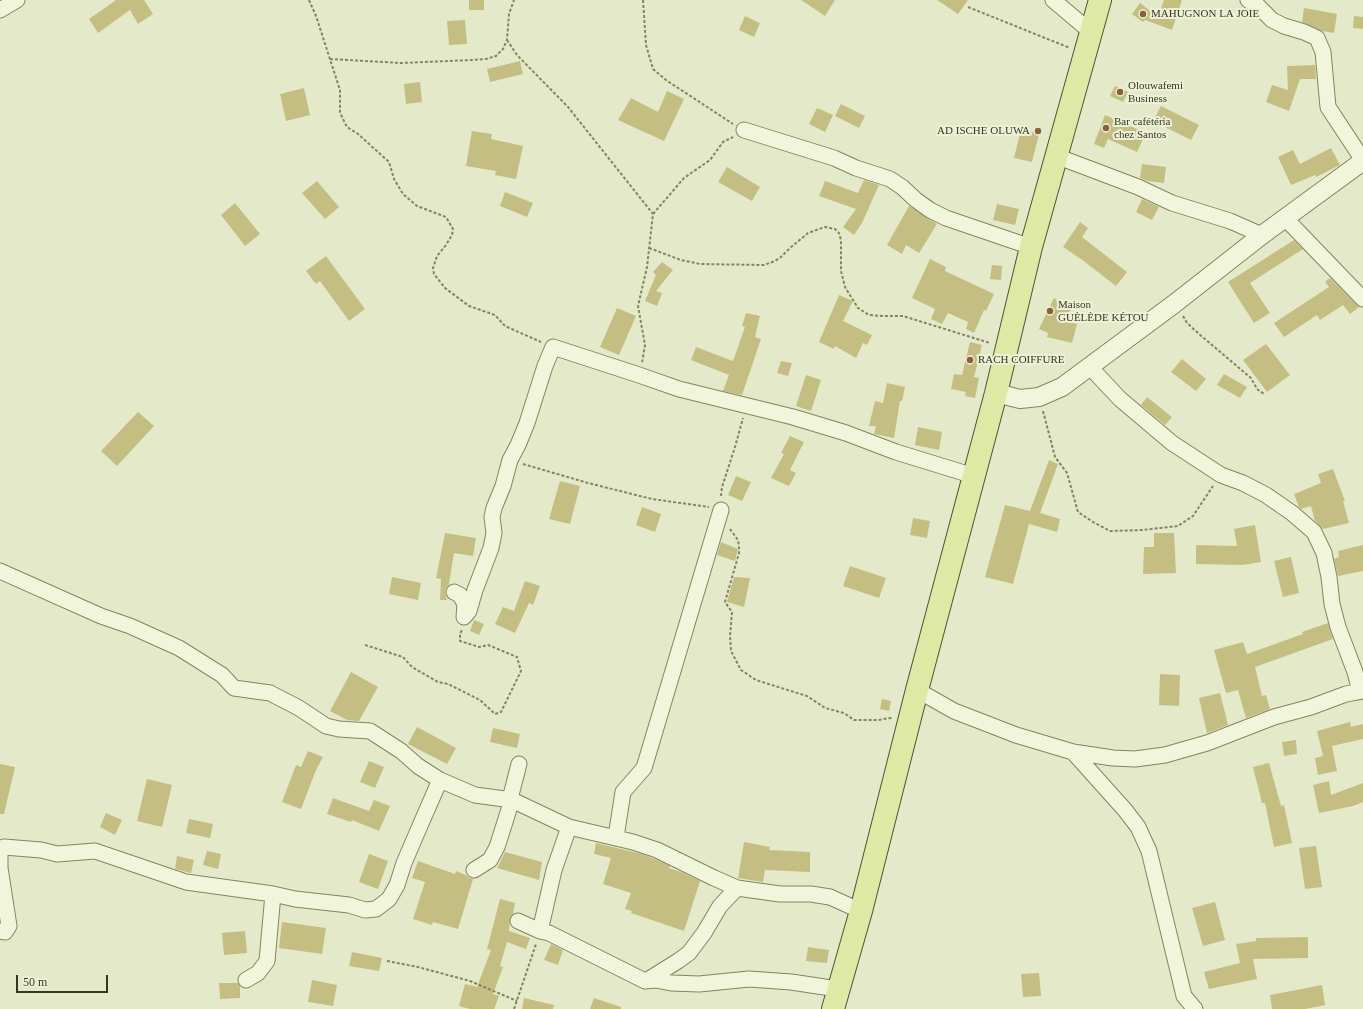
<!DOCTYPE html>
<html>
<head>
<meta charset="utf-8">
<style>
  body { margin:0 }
  #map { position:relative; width:1363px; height:1009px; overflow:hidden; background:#e4eac9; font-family:Georgia,serif }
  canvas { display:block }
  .scale { position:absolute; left:16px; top:975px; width:92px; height:18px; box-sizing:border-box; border:2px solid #363621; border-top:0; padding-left:5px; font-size:12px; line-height:14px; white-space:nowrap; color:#363621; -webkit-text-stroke:3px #edf2d7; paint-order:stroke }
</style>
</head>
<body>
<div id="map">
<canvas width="1363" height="1009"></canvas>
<div class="scale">50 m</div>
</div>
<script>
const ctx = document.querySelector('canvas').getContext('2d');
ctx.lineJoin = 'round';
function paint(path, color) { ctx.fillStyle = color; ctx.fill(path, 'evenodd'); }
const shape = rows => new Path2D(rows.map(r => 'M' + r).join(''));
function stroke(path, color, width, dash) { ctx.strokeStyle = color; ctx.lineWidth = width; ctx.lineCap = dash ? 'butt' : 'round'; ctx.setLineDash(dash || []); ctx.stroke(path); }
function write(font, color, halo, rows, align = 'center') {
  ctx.font = font + ' Georgia,serif'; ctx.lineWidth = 4; ctx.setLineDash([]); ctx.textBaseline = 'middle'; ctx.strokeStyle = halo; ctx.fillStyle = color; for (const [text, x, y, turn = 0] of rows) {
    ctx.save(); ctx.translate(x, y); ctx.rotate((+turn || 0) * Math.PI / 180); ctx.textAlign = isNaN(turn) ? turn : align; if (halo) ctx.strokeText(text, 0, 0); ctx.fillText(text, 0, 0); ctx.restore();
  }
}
const building = shape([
  [116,0,144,0,153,14,138,24,130,10,98,33,89,19],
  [469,0,484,0,484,10,469,10],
  [801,0,835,0,825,16],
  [937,0,968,0,958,14],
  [1164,0,1182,0,1172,30,1145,20,1143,22,1132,14,1140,3,1158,17],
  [1304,8,1337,14,1334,33,1322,31,1302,22],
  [745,16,760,23,754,37,739,30],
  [1354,16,1363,17,1363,29,1353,28],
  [465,20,467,44,449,45,447,21],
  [520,61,523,74,490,82,487,69],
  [1315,65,1316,79,1300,79,1289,111,1266,102,1272,85,1288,90,1287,66],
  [420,82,422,102,406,104,404,84],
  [1115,86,1128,92,1123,102,1110,96],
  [304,88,310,115,286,121,280,94],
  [667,91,684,99,664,141,618,120,631,98,658,112],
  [841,104,865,116,859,128,835,116],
  [1161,106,1199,125,1191,140,1153,121],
  [817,108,833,115,825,132,809,124],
  [1105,115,1146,133,1137,152,1108,139,1104,148,1094,144],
  [1021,129,1039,134,1032,162,1014,158],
  [472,131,492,134,491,139,523,146,516,179,495,175,496,171,466,166],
  [1331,148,1340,165,1316,177,1315,175,1291,185,1278,157,1293,150,1300,164],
  [1142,164,1166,167,1164,183,1147,181,1140,178],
  [727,167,760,187,752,201,718,182],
  [864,180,879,185,862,223,854,235,843,227,856,209,819,196,825,181,858,193],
  [317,181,339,207,325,219,302,193],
  [505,192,533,203,527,217,500,206],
  [1142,199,1159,207,1152,220,1136,212],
  [235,203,260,234,245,246,221,215],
  [997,204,1019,209,1015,225,993,220],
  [909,206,937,224,919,253,906,245,902,254,887,245],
  [1080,222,1088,228,1082,237,1127,272,1116,286,1081,259,1063,247],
  [1294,240,1303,249,1250,283,1270,313,1254,323,1228,282],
  [326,256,365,309,349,321,320,281,316,284,306,271],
  [930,259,946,267,945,271,994,294,986,311,984,310,974,333,966,329,968,322,948,313,942,324,931,319,935,309,912,298],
  [662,262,673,270,656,291,662,293,657,306,645,301,656,275,653,272],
  [992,265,1002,266,1001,280,990,279],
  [1330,278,1359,307,1350,314,1343,305,1320,320,1317,315,1284,337,1274,323,1329,287,1325,282],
  [839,295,853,301,843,321,872,335,867,345,863,343,856,358,835,346,834,349,819,342],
  [1054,298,1063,303,1071,310,1060,320,1077,324,1072,343,1047,337,1048,333,1039,329],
  [617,308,636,316,619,355,600,347],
  [746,313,760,316,755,337,761,339,742,395,723,391,729,375,691,360,696,347,733,361,745,327,742,326],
  [970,342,982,345,974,377,979,378,975,398,965,396,966,392,951,389,954,374,962,375],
  [1266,344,1290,375,1267,392,1243,360],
  [1182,359,1206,379,1196,391,1171,372],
  [781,361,792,363,788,376,777,373],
  [1224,374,1247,387,1240,398,1217,385],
  [806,375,821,380,811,411,796,406],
  [887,383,905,387,902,401,900,401,894,438,874,434,876,426,869,426,875,401,883,403],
  [1147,397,1172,417,1165,425,1141,405],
  [138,412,154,426,117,466,101,451],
  [918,427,942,432,939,450,915,445],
  [790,436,804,442,790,470,796,473,789,486,771,478,784,454,781,453],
  [1049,460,1058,464,1040,513,1060,519,1057,532,1029,524,1013,584,985,577,1005,505,1030,511],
  [1333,469,1345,501,1343,501,1349,523,1323,529,1315,521,1311,506,1301,509,1299,507,1294,494,1321,483,1318,474],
  [736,476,751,482,742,501,728,495],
  [560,481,580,486,570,524,549,519],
  [642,507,661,514,655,532,636,525],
  [913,518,930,521,927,538,910,535],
  [1255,525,1261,562,1242,565,1196,564,1196,545,1237,546,1234,529],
  [445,533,476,538,473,556,454,553,449,584,446,588,445,592,447,600,440,600,441,579,436,578],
  [1154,533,1174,533,1176,573,1143,574,1144,547,1154,547],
  [721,542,738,549,735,561,717,555],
  [1363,545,1363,571,1338,576,1334,559,1339,557,1338,551],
  [1291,557,1299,593,1283,597,1274,561],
  [850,566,886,578,879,598,843,586],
  [392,577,421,583,418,600,389,594],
  [734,577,750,578,744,607,727,602],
  [525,581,540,586,533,605,529,603,515,633,495,624,503,607,514,611],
  [474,620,484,624,479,635,470,631],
  [1328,623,1333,639,1255,667,1262,696,1266,695,1270,709,1246,718,1238,690,1226,693,1214,650,1243,642,1247,654,1303,634,1302,632],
  [351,672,378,687,359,721,347,720,330,711],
  [1160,674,1180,675,1179,706,1159,705],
  [1220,693,1228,725,1207,733,1199,698],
  [882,699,891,701,889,711,880,709],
  [1350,722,1351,727,1363,724,1363,739,1332,746,1337,771,1318,775,1315,758,1323,756,1317,731],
  [417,727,456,748,447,764,408,744],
  [493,728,520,734,517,748,490,742],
  [1296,740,1297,754,1284,756,1282,742],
  [308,751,323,757,316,770,301,809,282,802,296,765,301,767],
  [369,761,384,767,375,788,360,782],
  [1269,763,1281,806,1284,805,1292,843,1274,847,1265,803,1262,803,1253,767],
  [0,764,15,767,4,814,0,814],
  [147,779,172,785,162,827,137,821],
  [1329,781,1331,795,1363,783,1363,802,1353,806,1319,813,1313,785],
  [333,798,369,811,374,800,390,806,379,831,352,820,351,822,327,814],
  [106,813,122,820,115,835,100,827],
  [189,819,213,824,210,838,186,833],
  [744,842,770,847,769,850,810,852,810,872,765,870,763,882,738,878],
  [596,843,642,854,662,862,670,866,669,868,681,872,700,881,684,931,631,913,632,911,625,909,631,893,603,884,611,858,594,854],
  [1316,846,1322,887,1305,889,1299,848],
  [207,851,221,854,218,869,203,865],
  [505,852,542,862,539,880,497,868],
  [369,854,388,861,378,889,359,882],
  [177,856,194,860,191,873,175,869],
  [418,861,455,874,456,871,466,875,469,878,473,879,458,929,433,922,432,925,413,919,425,882,412,878],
  [500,899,515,903,513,914,510,918,509,931,530,938,526,949,507,942,500,966,503,967,493,994,499,996,494,1009,470,1009,459,1006,465,984,477,987,491,950,487,949],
  [1215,902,1225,940,1203,946,1192,908],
  [282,922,326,928,322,954,279,948],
  [245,931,247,953,224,955,222,933],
  [1308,937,1308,958,1253,959,1257,979,1209,989,1204,972,1240,963,1236,944,1256,941,1256,938],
  [551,944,563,950,558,965,544,960],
  [808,947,829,950,827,963,806,961],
  [352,952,382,958,379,971,349,966],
  [1039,973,1041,996,1023,997,1021,974],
  [312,980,337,985,333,1006,308,1002],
  [219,983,238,983,240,986,240,998,220,999],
  [1322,985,1325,1005,1305,1009,1272,1009,1270,995],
  [524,998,554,1005,553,1009,522,1009],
  [594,998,621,1007,621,1009,590,1009]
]);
const path = shape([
  [309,0,316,16,340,90,340,112,343,119,347,127,358,134,389,162,394,179,403,194,417,206,446,217,453,229,452,235,446,245,437,256,433,268,434,274,445,288,469,306,495,315,505,326,541,342],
  [643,0,646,45,653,69,666,80,733,124],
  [968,7,1070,48],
  [507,40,517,55,568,107,653,214,647,267,638,306,645,345,642,363],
  [330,59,401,63,472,60,486,59,496,56,503,49,507,40,509,14,514,0],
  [653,214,684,178,710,160,723,142,733,137],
  [649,248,681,260,700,264,764,265,775,261,781,257,790,248,808,233,825,227,835,229,839,233,841,240,841,271,845,287,858,308,869,315,883,316,903,316,990,343],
  [1183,316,1187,323,1199,334,1251,378,1257,389,1264,394],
  [1043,411,1055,457,1067,473,1078,512,1093,522,1110,531,1142,530,1178,526,1193,516,1213,486],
  [523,464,588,483,652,499,709,507],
  [721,496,722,487,735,447,743,418],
  [730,529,738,540,739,547,739,553,725,602,732,612,730,636,731,651,741,670,756,680,807,696,825,708,844,713,854,720,878,720,890,718,893,719],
  [365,645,403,657,412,667,438,682,448,684,480,700,495,714,501,712,521,671,517,657,488,645,479,647,460,641,460,634,462,630],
  [387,961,418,967,470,981,517,1001],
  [514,1009,536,944]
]);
const minor = shape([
  [1053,0,1091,32],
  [1248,0,1258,6,1272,20,1284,26,1304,32,1317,38,1323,52,1328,107,1363,160],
  [0,10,17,0],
  [744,130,834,158,856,168,890,179,902,187,916,200,930,210,946,218,1031,247],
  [1056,156,1138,187,1172,203,1230,221,1262,235],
  [1285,218,1363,299],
  [1089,366,1120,399,1172,443,1221,475,1243,483,1266,495,1292,513,1314,532,1324,553,1329,577,1332,604,1338,627,1355,672,1360,691],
  [0,571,101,616,130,626,179,648,222,675,234,688,270,693,299,708,326,726,339,729,370,731,401,751,418,766,432,775,440,780,475,795,512,800,569,827,633,842,657,850,714,878,737,888,780,894,811,894,830,897,861,911],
  [454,592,460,595,465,604,464,617,469,611,475,590,491,548,494,533,492,517,494,508,503,486,510,460,518,445,527,423,545,366,553,347,639,375,679,389,793,417,846,433,896,452,974,476],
  [917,690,954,711,1016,735,1073,752,1113,758,1135,759,1165,755,1207,743,1274,717,1311,707,1346,694,1363,691],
  [1073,752,1125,810,1138,827,1149,851,1184,996,1195,1009],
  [510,799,519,764],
  [616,837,623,792,644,768,721,510],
  [474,870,490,860,497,847,512,800],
  [518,921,540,931,549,933,645,981,656,980,671,983,699,984,749,979,791,982,838,989],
  [0,931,5,932,9,926,0,868,0,853,4,847,41,850,57,854,95,851,186,882,273,894],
  [540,931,554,870,569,827],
  [246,980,258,973,267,961,273,894,295,899,349,905,365,910,376,909,389,899,397,885,404,863,419,828,440,780],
  [646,981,678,961,689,953,704,933,720,906,737,888]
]);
const tertiary = shape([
  [996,393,1020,399,1039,397,1062,387,1174,304,1262,235,1363,161]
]);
const primary = shape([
  [833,1009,861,911,917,690,996,393,1031,247,1100,0]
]);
const markers = [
  [1143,14,4,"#8d5f36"],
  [1120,92,4,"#8d5f36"],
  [1106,128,4,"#8d5f36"],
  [1038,131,4,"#8d5f36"],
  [1050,311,4,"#8d5f36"],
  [970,360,4,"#8d5f36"]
];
const poiNames = [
  ["MAHUGNON LA JOIE",1151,14],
  ["Olouwafemi",1128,86],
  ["Business",1128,99],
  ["Bar cafétéria",1114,122],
  ["chez Santos",1114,135],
  ["AD ISCHE OLUWA",1030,131,"right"],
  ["Maison",1058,305],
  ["GUÈLÈDE KÉTOU",1058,318],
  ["RACH COIFFURE",978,360]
];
paint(building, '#c4be83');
stroke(minor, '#84845f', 17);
stroke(tertiary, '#84845f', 20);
stroke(primary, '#535133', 24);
stroke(path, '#84845f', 2, [3, 2]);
stroke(minor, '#f1f5db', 15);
stroke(tertiary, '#f1f5db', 18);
stroke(primary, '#dde9a5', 22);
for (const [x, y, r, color] of markers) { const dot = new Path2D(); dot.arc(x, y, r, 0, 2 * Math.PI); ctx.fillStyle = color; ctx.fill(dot); stroke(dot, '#edf2d7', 1.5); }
write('11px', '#363621', '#edf2d7', poiNames, 'left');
</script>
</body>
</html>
